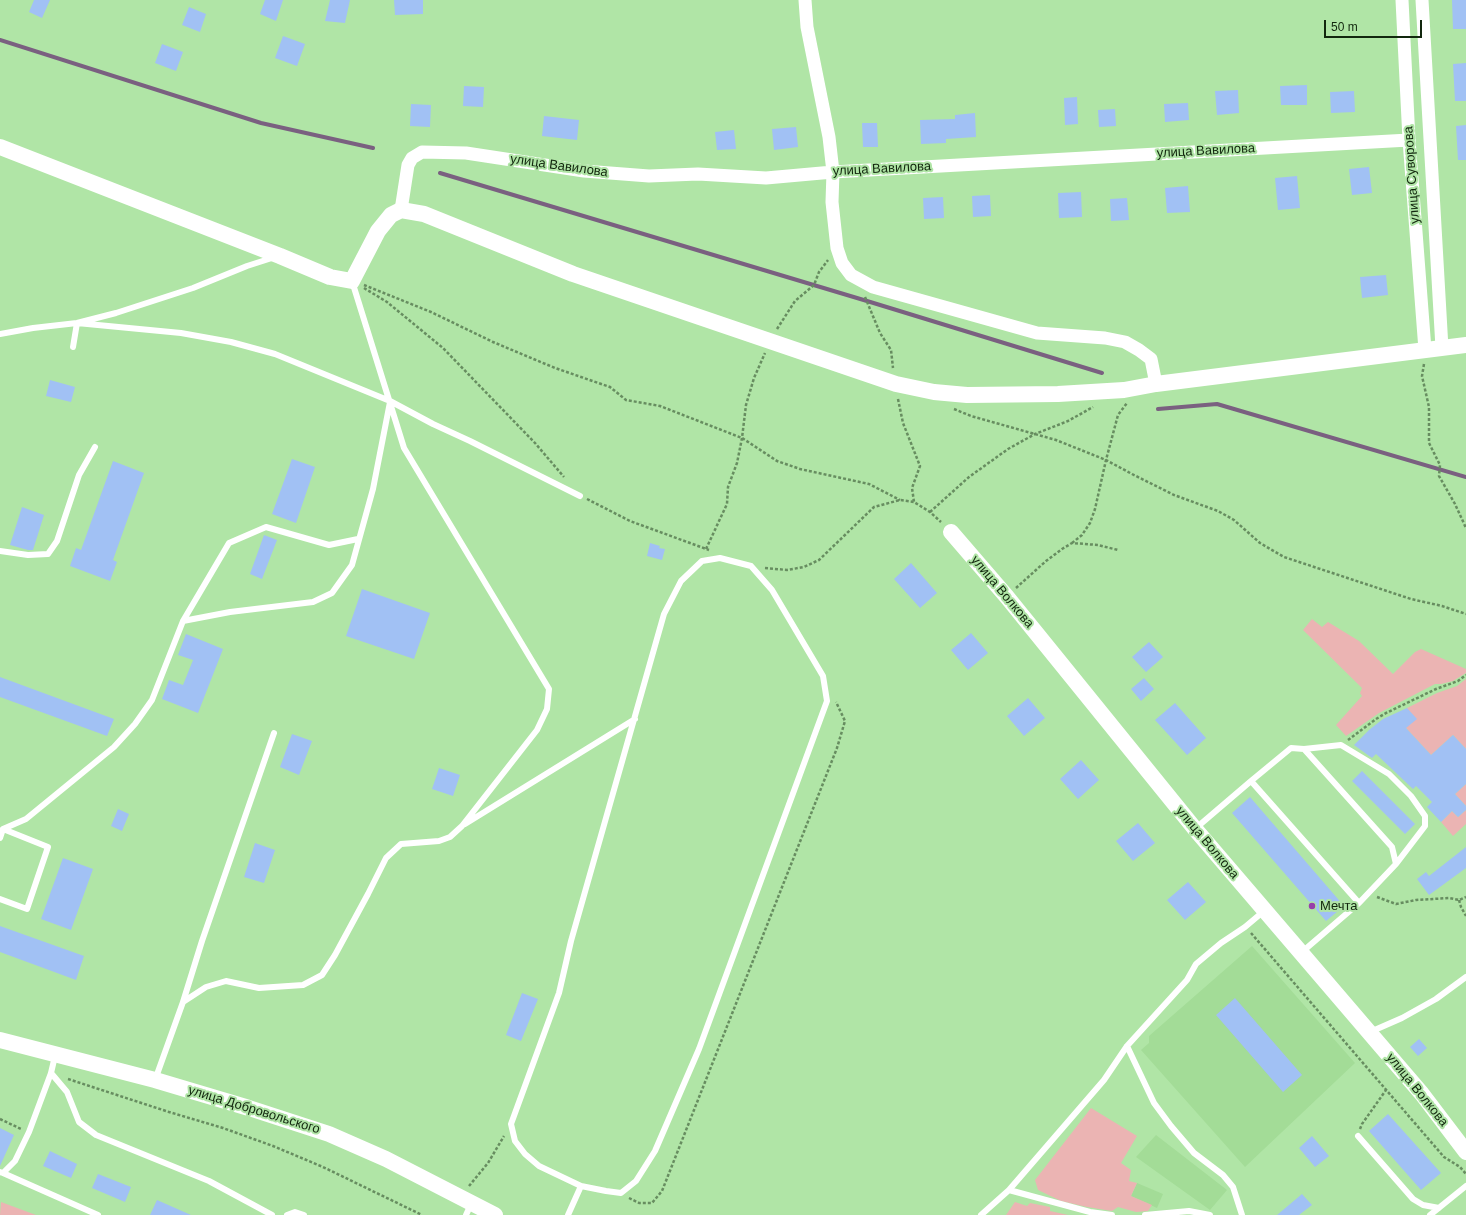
<!DOCTYPE html>
<html>
<head>
<meta charset="utf-8">
<style>
  body { margin:0 }
  #map { position:relative; width:1466px; height:1215px; overflow:hidden; background:#b0e5a6; font-family:Helvetica,sans-serif }
  canvas { display:block }
  .scale { position:absolute; left:1324px; top:20px; width:98px; height:18px; box-sizing:border-box; border:2px solid #12270e; border-top:0; padding-left:5px; font-size:12px; line-height:14px; white-space:nowrap; color:#12270e; -webkit-text-stroke:3px #b0e5a6; paint-order:stroke }
</style>
</head>
<body>
<div id="map">
<canvas width="1466" height="1215"></canvas>
<div class="scale">50 m</div>
</div>
<script>
const ctx = document.querySelector('canvas').getContext('2d');
ctx.lineJoin = 'round';
function paint(path, color) { ctx.fillStyle = color; ctx.fill(path, 'evenodd'); }
const shape = rows => new Path2D(rows.map(r => 'M' + r).join(''));
function stroke(path, color, width, dash) { ctx.strokeStyle = color; ctx.lineWidth = width; ctx.lineCap = dash ? 'butt' : 'round'; ctx.setLineDash(dash || []); ctx.stroke(path); }
function write(font, color, halo, rows, align = 'center') {
  ctx.font = font + ' Helvetica,sans-serif'; ctx.lineWidth = 4; ctx.setLineDash([]); ctx.textBaseline = 'middle'; ctx.strokeStyle = halo; ctx.fillStyle = color; for (const [text, x, y, turn = 0] of rows) {
    ctx.save(); ctx.translate(x, y); ctx.rotate((+turn || 0) * Math.PI / 180); ctx.textAlign = isNaN(turn) ? turn : align; if (halo) ctx.strokeText(text, 0, 0); ctx.fillText(text, 0, 0); ctx.restore();
  }
}
const built = shape([
  [1252,946,1355,1063,1245,1167,1141,1050,1149,1043,1149,1036],
  [1156,1135,1227,1190,1210,1210,1136,1157],
  [1137,1183,1163,1194,1157,1208,1131,1196]
]);
const green = shape([
  [1312,619,1322,627,1328,622,1359,641,1393,674,1415,652,1421,649,1466,669,1466,673,1453,681,1441,684,1435,684,1379,713,1346,736,1336,725,1362,696,1360,693,1362,688,1303,630],
  [1466,679,1466,749,1453,735,1431,755,1406,728,1407,708,1437,693,1457,686],
  [1466,784,1466,806,1455,794],
  [1466,810,1466,824,1453,836,1441,822,1452,811,1458,817],
  [1091,1108,1137,1136,1121,1163,1131,1170,1129,1181,1137,1183,1131,1196,1152,1205,1148,1211,1136,1212,1118,1207,1112,1211,1087,1207,1061,1201,1038,1190,1035,1180],
  [1,1202,36,1215,0,1215],
  [1015,1202,1027,1206,1030,1203,1050,1207,1050,1211,1068,1215,1006,1215]
]);
const stream = shape([
  [0,40,261,123,373,148],
  [440,173,867,301,1102,373],
  [1158,409,1217,404,1466,477]
]);
const building = shape([
  [34,0,50,0,42,18,29,12],
  [265,0,283,0,276,21,260,14],
  [330,0,350,0,345,23,325,21],
  [394,0,423,0,423,14,395,15],
  [1452,0,1466,0,1466,29,1453,29],
  [189,7,206,14,200,32,182,25],
  [283,36,305,44,297,66,275,58],
  [162,44,183,52,176,71,155,63],
  [1466,63,1466,101,1455,101,1453,64],
  [1307,85,1307,105,1281,105,1280,86],
  [464,86,484,87,483,107,463,106],
  [1238,90,1239,113,1217,115,1215,91],
  [1354,91,1355,112,1331,113,1330,92],
  [1077,97,1078,124,1065,125,1064,98],
  [1188,103,1189,120,1165,122,1164,104],
  [411,104,431,105,430,127,410,126],
  [1115,109,1116,126,1099,127,1098,110],
  [975,113,976,137,946,139,946,143,921,144,920,120,955,119,955,115],
  [544,116,579,120,577,140,542,136],
  [862,123,877,123,878,147,863,147],
  [1466,125,1466,160,1458,160,1456,126],
  [796,127,798,147,774,150,772,129],
  [734,130,736,149,717,150,715,132],
  [1369,167,1372,193,1352,195,1349,169],
  [1297,176,1300,208,1278,210,1275,178],
  [1188,186,1190,212,1167,213,1165,188],
  [1081,192,1082,217,1059,218,1058,193],
  [990,195,991,216,973,217,972,196],
  [943,197,944,218,924,219,923,198],
  [1127,198,1129,220,1111,221,1110,199],
  [1386,275,1388,295,1362,298,1360,277],
  [50,380,75,387,71,402,46,396],
  [292,459,315,467,296,523,272,514],
  [113,461,144,473,113,560,117,562,110,581,70,566,76,548,81,550],
  [22,507,44,515,33,550,28,550,10,545],
  [264,535,277,540,262,579,250,574],
  [650,543,660,546,659,548,665,549,662,560,647,556],
  [911,563,937,593,920,608,894,579],
  [362,589,430,613,414,659,346,636],
  [971,633,988,653,968,670,951,650],
  [186,634,223,649,198,713,162,699,169,680,183,685,193,660,178,655],
  [1149,642,1163,657,1146,672,1132,657],
  [0,677,114,719,107,736,0,697],
  [1144,678,1154,689,1141,701,1131,689],
  [1028,698,1045,718,1024,736,1007,716],
  [1175,703,1206,738,1187,755,1155,720],
  [1407,708,1417,719,1406,728,1431,755,1453,735,1466,749,1466,784,1455,794,1466,806,1466,810,1458,817,1452,811,1441,822,1427,807,1432,802,1416,786,1413,789,1376,754,1372,758,1354,745,1369,730,1383,719],
  [292,734,312,741,299,775,280,767],
  [1081,760,1099,780,1078,799,1060,779],
  [439,768,460,775,453,796,432,789],
  [1362,771,1415,824,1405,834,1352,781],
  [1250,797,1344,906,1326,921,1232,813],
  [118,809,129,814,122,831,111,826],
  [1138,823,1155,843,1133,861,1116,841],
  [255,843,275,850,264,883,244,877],
  [1466,847,1466,868,1429,895,1417,879,1426,872,1429,876],
  [63,858,93,869,71,930,41,919],
  [1188,882,1206,902,1185,920,1167,900],
  [0,926,84,956,76,980,0,952],
  [522,993,538,999,521,1041,506,1035],
  [1235,998,1302,1075,1283,1092,1216,1015],
  [1419,1039,1427,1048,1418,1056,1410,1047],
  [1388,1114,1441,1173,1421,1190,1369,1131],
  [0,1128,14,1135,0,1166],
  [1312,1136,1329,1156,1315,1167,1299,1148],
  [50,1151,77,1164,71,1178,43,1166],
  [98,1174,131,1187,125,1202,92,1188],
  [1302,1194,1312,1205,1299,1215,1277,1215],
  [157,1200,191,1215,150,1215]
]);
const path = shape([
  [364,285,431,312,493,342,555,368,610,387,626,400,660,406,742,438,777,461,800,469,869,484,900,500],
  [364,288,387,302,443,348,535,443,564,477],
  [865,297,880,333,891,350,893,368],
  [777,329,795,301,814,285,819,272,828,260],
  [1424,364,1422,376,1429,407,1429,443,1440,465,1439,476,1455,504,1466,528],
  [898,399,903,423,920,466,912,488,914,502],
  [954,409,971,416,1056,440,1106,460,1132,474,1174,495,1218,511,1234,520,1260,543,1284,557,1411,599,1442,606,1466,614],
  [587,499,630,521,709,550],
  [930,512,969,477,1008,449,1035,434,1068,421,1093,407],
  [1072,543,1082,535,1090,523,1095,509,1106,460,1118,415,1127,403],
  [706,549,727,504,728,487,737,463,742,438,746,405,754,378,765,353],
  [765,568,787,570,804,567,819,560,874,507,900,500,914,502,930,512,941,522],
  [1016,588,1046,561,1062,549,1072,543,1098,545,1118,550],
  [1348,740,1376,719,1386,713,1436,689,1458,681,1466,675],
  [1377,897,1396,904,1416,900,1449,898,1459,900,1466,897],
  [1459,900,1461,907,1466,916],
  [1251,933,1444,1157,1460,1167,1466,1174],
  [68,1079,169,1112,223,1128,273,1146,323,1167,422,1215],
  [0,1119,21,1129],
  [1360,1129,1362,1124,1386,1090],
  [469,1186,488,1163,504,1136],
  [629,1198,639,1203,652,1203,662,1191,837,748,845,721,836,702]
]);
const service = shape([
  [0,334,33,328,77,323,116,313,193,288,247,266,275,257],
  [73,347,77,323,181,333,231,342,275,354,390,401,433,424,470,441,580,496],
  [0,551,28,555,48,554,57,541,79,475,95,447],
  [720,558,751,566,772,590,823,676,827,701,699,1049,655,1151,636,1181,621,1193,606,1191,581,1186,539,1166,525,1154,515,1141,511,1124,559,993,571,941,664,614,681,581,702,561,720,558],
  [183,621,230,612,313,602,332,593,352,565,373,489,390,402],
  [1304,749,1341,745,1389,774,1411,796,1425,816,1425,826,1396,864],
  [1251,781,1291,748,1304,749,1392,847,1396,864,1359,903],
  [465,824,635,719],
  [1196,828,1251,781,1359,903,1302,952],
  [3,829,26,819,114,747,135,724,152,700,183,621,229,543,266,527,329,545,358,539],
  [0,838,3,829,48,847,27,909,0,899],
  [183,1002,202,941,274,733],
  [1370,1032,1402,1018,1436,999,1466,977],
  [1127,1046,1154,1103,1171,1126,1194,1153,1223,1175,1233,1187,1242,1215],
  [51,1073,67,1092,79,1122,96,1135,209,1181,272,1215],
  [155,1080,183,1002,206,987,226,981,259,988,303,985,322,975,335,955,368,894,386,858,401,844,439,841,450,837,462,826,537,730,547,709,549,689,404,448,352,281],
  [1358,1136,1413,1199,1423,1205,1439,1208],
  [0,1172,3,1173,15,1161,29,1132,51,1073,55,1056],
  [3,1173,98,1215],
  [1009,1190,1104,1080,1127,1046,1187,980,1196,964,1221,943,1245,927,1264,911],
  [287,1215,295,1212,304,1215],
  [466,1215,471,1204],
  [568,1215,581,1186],
  [981,1215,1009,1190,1090,1212,1112,1215],
  [1145,1215,1189,1211,1210,1215],
  [1430,1215,1466,1186]
]);
const minor = shape([
  [805,0,807,27,829,137,833,172,832,202,837,248,842,263,851,275,873,287,1037,333,1105,338,1125,342,1139,350,1151,359,1156,384],
  [1402,0,1409,140,1425,350],
  [1422,0,1442,348],
  [401,210,408,165,412,158,422,152,466,153,584,171,649,176,698,174,766,178,833,172,1409,140]
]);
const tertiary = shape([
  [0,147,280,256,330,277,352,281,378,231,391,215,401,210,424,214,573,274,896,384,934,392,967,395,1058,394,1124,390,1156,384,1466,345],
  [951,532,1007,597,1195,829,1422,1094,1466,1152],
  [0,1040,155,1080,249,1108,329,1134,386,1159,495,1215]
]);
const markers = [
  [1312,906,4,"#973eaa"]
];
const streetNames = [
  ["улица Вавилова",1206,151,-3],
  ["улица Вавилова",559,166,8],
  ["улица Вавилова",882,169,-3],
  ["улица Суворова",1412,175,-94],
  ["улица Волкова",1002,592,50],
  ["улица Волкова",1207,843,50],
  ["улица Волкова",1417,1090,51],
  ["улица Добровольского",254,1110,17]
];
const poiNames = [
  ["Мечта",1320,906]
];
paint(built, '#a3dc97');
paint(green, '#ebb4b3');
stroke(stream, '#7a6080', 4);
paint(building, '#a1c1f4');
stroke(path, '#678d60', 2.5, [3, 2]);
stroke(service, '#fff', 6);
stroke(minor, '#fff', 13);
stroke(tertiary, '#fff', 16);
for (const [x, y, r, color] of markers) { const dot = new Path2D(); dot.arc(x, y, r, 0, 2 * Math.PI); ctx.fillStyle = color; ctx.fill(dot); stroke(dot, '#b0e5a6', 1.5); }
write('13px', '#12270e', '#b0e5a6', streetNames);
write('13px', '#12270e', '#b0e5a6', poiNames, 'left');
</script>
</body>
</html>
